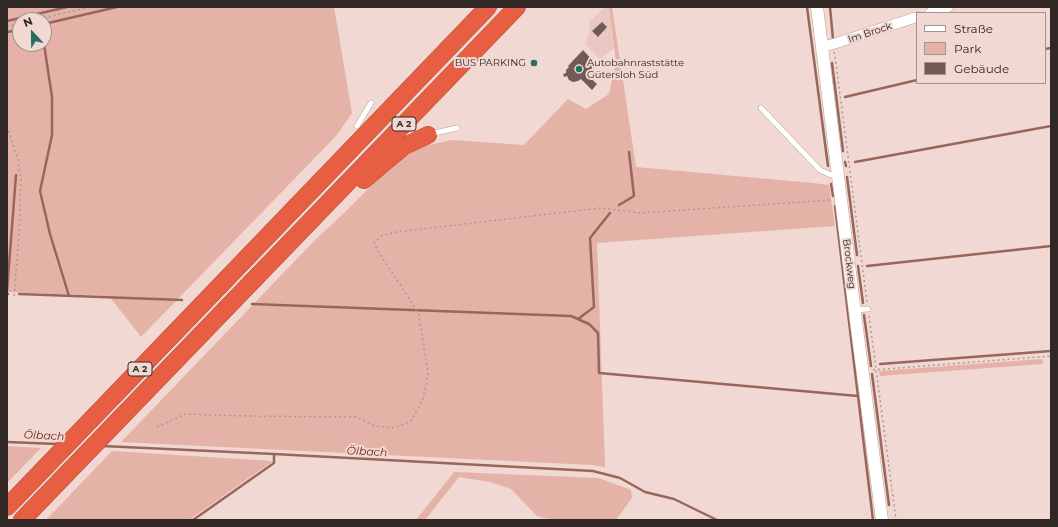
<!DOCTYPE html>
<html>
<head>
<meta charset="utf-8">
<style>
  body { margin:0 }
  #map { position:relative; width:1058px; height:527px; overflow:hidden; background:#f1d8d2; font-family:Montserrat,sans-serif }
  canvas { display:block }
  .frame { position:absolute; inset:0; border:8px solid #312826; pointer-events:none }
  .legend { position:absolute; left:916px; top:12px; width:130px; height:72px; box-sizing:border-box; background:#f1d8d2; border:1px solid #a4928d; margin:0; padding:5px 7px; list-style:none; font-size:12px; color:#312826 }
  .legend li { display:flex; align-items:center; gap:8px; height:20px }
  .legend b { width:20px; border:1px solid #a4928d }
  .north { position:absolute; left:12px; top:12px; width:40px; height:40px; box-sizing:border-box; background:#f1d8d2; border:1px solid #a4928d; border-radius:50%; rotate:338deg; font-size:11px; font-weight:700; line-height:16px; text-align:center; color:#312826 }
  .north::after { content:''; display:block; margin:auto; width:14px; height:18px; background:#276f65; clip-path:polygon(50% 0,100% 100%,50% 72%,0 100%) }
</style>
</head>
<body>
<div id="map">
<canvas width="1058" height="527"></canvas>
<div class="frame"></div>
<ul class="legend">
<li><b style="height:5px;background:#fff"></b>Straße</li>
<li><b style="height:11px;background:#e4b2a7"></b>Park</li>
<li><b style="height:11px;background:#715b56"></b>Gebäude</li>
</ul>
<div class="north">N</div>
</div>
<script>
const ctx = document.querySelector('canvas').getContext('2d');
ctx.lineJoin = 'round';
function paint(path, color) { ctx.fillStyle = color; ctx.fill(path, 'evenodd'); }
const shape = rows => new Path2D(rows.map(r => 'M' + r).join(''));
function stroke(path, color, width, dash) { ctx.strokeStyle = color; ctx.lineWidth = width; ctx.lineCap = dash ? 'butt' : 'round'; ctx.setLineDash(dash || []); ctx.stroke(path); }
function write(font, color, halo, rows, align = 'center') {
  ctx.font = font + ' Montserrat,sans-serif'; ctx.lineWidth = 4; ctx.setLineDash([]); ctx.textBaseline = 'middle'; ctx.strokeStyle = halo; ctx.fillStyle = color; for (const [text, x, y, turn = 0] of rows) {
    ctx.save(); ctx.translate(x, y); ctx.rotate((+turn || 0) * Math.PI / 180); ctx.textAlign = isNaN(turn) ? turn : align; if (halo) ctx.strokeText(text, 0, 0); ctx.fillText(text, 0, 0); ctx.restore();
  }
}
const built = shape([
  [605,7,609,7,614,48,600,59,585,44,590,29,589,22]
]);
const green = shape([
  [7,7,334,7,352,113,336,136,141,337,109,296,7,292],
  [20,20,44,20,44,44,20,44],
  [609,7,612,7,636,167,813,183,829,185,835,226,597,243,605,467,591,465,121,442,316,239,342,215,391,166,406,156,428,145,452,140,524,145,568,99,586,109,609,94,616,62],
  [1042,359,1043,364,880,376,879,371],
  [7,446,41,448,7,483],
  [112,451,273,461,189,520,46,520],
  [454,472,599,478,631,490,632,498,616,520,552,520,537,516,511,489,490,482,459,477,425,520,416,520]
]);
const stream = shape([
  [807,7,828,166],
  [830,7,833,39],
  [7,21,67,7],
  [44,24,117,7],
  [7,32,20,30],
  [44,44,52,97,52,135,40,191,50,234,69,296],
  [1045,49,1051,48],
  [832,63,843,151],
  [845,97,917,80],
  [845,162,846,166],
  [855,162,1051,126],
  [847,177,857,255],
  [831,184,833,196],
  [619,205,634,196,629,152],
  [835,206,873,520],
  [858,266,863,303],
  [867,266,1051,246],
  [7,291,16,175],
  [7,294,8,294],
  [19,294,182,300],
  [252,304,571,316,589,324,598,333,599,373,858,396],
  [864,315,871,366],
  [578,319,594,307,590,238,610,213],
  [880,364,1051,351],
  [872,374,889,505],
  [7,442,58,444],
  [103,446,274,454,593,471,620,478,645,492,674,499,717,520],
  [193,520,274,463,274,454]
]);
const building = shape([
  [602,22,607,27,598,37,592,31],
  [583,50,596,64,586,74,597,84,592,90,581,79,578,81,573,82,569,80,567,76,564,77,563,74,566,73,566,70,569,67,568,66]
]);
const path = shape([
  [34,20,91,7],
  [7,26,20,23],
  [834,52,835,56,867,302],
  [7,126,18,160,21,181,19,232,14,298],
  [869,316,896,520],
  [873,370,1051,356],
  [157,427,185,414,245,416,357,417,375,426,394,428,411,421,423,399,428,374,419,315,403,289,379,253,374,243,381,236,396,232,601,208,640,213,831,200]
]);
const service = shape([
  [761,108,820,170,831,175,838,173],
  [357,126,371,103],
  [430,134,457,128],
  [855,310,868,309]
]);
const minor = shape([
  [930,13,948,7],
  [822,46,830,45,917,17]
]);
const tertiary = shape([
  [817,7,857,329,882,520]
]);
const motorway = shape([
  [364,180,386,161,403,147,428,135],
  [7,507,488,7],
  [22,520,517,7]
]);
const markers = [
  [534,63,4,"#276f65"],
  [579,69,4,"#276f65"]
];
const shields = [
  [404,124,24],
  [140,369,24]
];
const shieldNames = [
  ["A 2",404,124],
  ["A 2",140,369]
];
const streetNames = [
  ["Im Brock",870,33,-18],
  ["Brockweg",849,264,83]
];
const poiNames = [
  ["BUS PARKING",526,63],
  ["Autobahnraststätte",587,63,"left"],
  ["Gütersloh Süd",587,75,"left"]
];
const waterNames = [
  ["Ölbach",44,436,3],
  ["Ölbach",367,452,3]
];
paint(built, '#e8c8c1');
paint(green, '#e4b2a7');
stroke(stream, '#99665a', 2.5);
paint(building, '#715b56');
stroke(service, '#baa29d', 6);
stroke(minor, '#baa29d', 11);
stroke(tertiary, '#baa29d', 13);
stroke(motorway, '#a74b38', 18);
stroke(path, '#ac9995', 1.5, [2, 3]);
stroke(service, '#fff', 5);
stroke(minor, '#fff', 10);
stroke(tertiary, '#fff', 12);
stroke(motorway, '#e75e42', 17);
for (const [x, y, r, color] of markers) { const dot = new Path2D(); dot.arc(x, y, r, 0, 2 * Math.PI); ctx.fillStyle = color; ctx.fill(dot); stroke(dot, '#f1d8d2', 1.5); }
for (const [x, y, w] of shields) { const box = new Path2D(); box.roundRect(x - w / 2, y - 7, w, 14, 3); ctx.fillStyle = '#f1d8d2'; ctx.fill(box); stroke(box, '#312826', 1); }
write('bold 9px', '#312826', null, shieldNames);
write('10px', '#312826', '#f1d8d2', streetNames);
write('10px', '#312826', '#f1d8d2', poiNames, 'right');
write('italic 11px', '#6d1a09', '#f1d8d2', waterNames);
</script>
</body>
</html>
